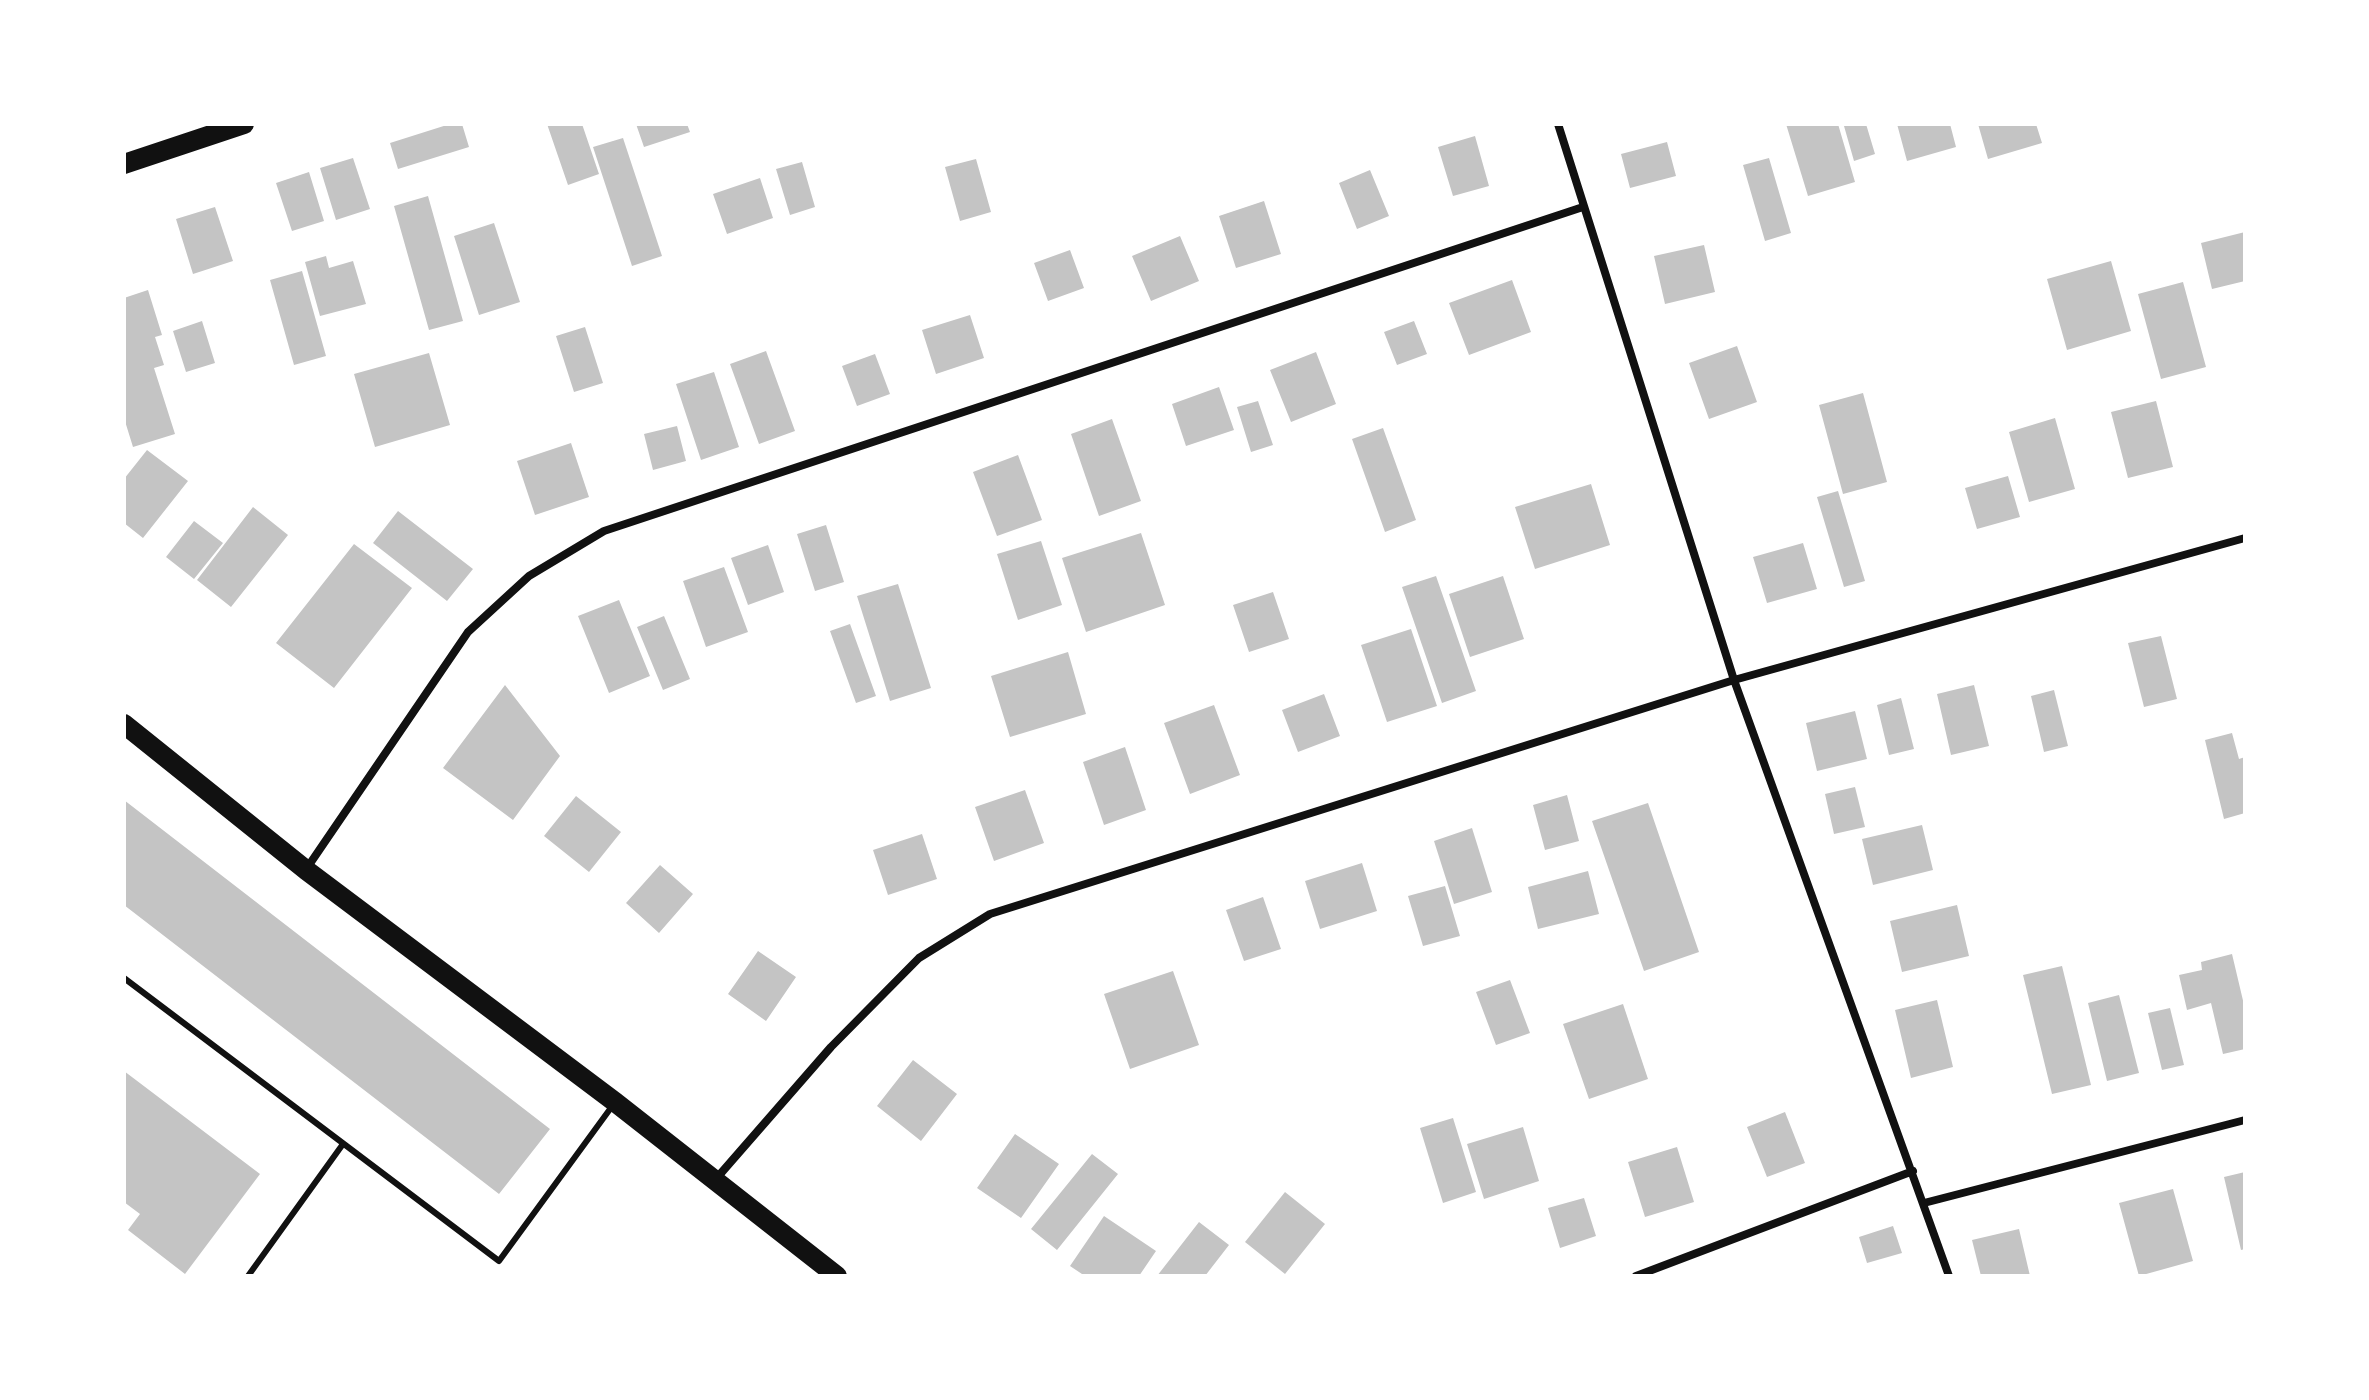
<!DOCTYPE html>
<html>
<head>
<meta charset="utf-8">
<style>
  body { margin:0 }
  #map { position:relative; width:2369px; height:1400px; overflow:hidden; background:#fff; font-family:Mulish,sans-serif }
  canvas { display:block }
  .frame { position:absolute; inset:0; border:126px solid #fff; pointer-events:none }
</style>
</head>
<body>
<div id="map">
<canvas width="2369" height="1400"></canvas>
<div class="frame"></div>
</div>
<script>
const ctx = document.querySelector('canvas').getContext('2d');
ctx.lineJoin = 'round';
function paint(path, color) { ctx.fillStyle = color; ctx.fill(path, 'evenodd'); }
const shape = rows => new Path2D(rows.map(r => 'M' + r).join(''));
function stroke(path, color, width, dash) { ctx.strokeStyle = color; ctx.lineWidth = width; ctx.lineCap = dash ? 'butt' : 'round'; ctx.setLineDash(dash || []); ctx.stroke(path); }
const building = shape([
  [450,124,462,124,469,147,398,169,390,143],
  [547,124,582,124,599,174,568,185],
  [636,124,687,124,690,132,644,147],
  [1786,124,1838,124,1855,182,1808,196],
  [1866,124,1875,154,1854,161,1844,126],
  [1897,124,1950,124,1956,147,1907,161],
  [1978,124,2036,124,2042,143,1988,159],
  [1475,136,1489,186,1453,196,1438,147],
  [623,138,662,256,632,266,593,147],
  [1667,142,1676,176,1630,188,1621,154],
  [353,158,370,209,336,220,320,168],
  [1769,158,1791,233,1765,241,1743,165],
  [976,159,991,212,960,221,945,167],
  [802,162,815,207,790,215,776,169],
  [1370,170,1389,216,1357,229,1339,183],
  [309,172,324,221,292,231,276,183],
  [760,178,773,218,727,234,713,194],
  [428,196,463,321,429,330,394,206],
  [1264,201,1281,254,1236,268,1219,216],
  [215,207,233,261,193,274,176,219],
  [494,223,520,302,479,315,454,236],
  [2245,232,2245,281,2212,289,2201,243],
  [1180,236,1199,281,1151,301,1132,256],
  [1704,245,1715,292,1665,304,1654,256],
  [1070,250,1084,288,1048,301,1034,263],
  [326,256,329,268,353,261,366,304,320,316,305,262],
  [2111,261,2131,331,2067,350,2047,279],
  [302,271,326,356,294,365,270,280],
  [1512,280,1531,332,1469,355,1449,303],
  [2183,282,2206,367,2161,379,2138,294],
  [148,290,162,335,155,337,164,365,154,368,175,434,133,447,124,418,124,298],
  [970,315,984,358,936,374,922,330],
  [202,321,215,363,186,372,173,331],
  [1414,321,1427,354,1397,365,1384,332],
  [585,327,603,383,574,392,556,336],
  [1737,346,1757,402,1709,419,1689,363],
  [766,351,795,431,759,444,730,364],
  [1316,352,1336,404,1291,422,1270,370],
  [429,353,450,425,375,447,354,374],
  [875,354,890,394,857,406,842,366],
  [714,372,739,447,701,460,676,384],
  [1219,387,1234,430,1186,446,1172,404],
  [1863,393,1887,482,1843,494,1819,405],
  [1258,401,1273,445,1251,452,1237,407],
  [2156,401,2173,467,2128,478,2111,412],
  [2055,418,2075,489,2029,502,2009,432],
  [1112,419,1141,501,1099,516,1071,434],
  [677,426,686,461,653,470,644,434],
  [1383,428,1416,520,1385,532,1352,439],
  [571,443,589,497,535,515,517,461],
  [147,450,188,481,143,538,124,523,124,479],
  [1018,455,1042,520,997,536,973,472],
  [2008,476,2020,517,1977,529,1965,488],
  [1591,484,1610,545,1535,569,1515,507],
  [1838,491,1865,581,1844,587,1817,497],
  [253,507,288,535,231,607,197,580],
  [398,511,473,569,447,601,373,543],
  [194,521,223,543,194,579,166,557],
  [826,525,844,582,815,591,797,534],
  [1141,533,1165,605,1086,632,1062,558],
  [1041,541,1062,605,1018,620,997,554],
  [1803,543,1817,589,1767,603,1753,557],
  [354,544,412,588,334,688,276,643],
  [768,545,784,592,748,605,731,558],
  [724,567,748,632,706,647,683,581],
  [1436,576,1476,691,1442,703,1402,587],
  [1503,576,1524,639,1470,657,1449,594],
  [898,584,931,688,890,701,857,596],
  [1273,592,1289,639,1249,652,1233,605],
  [619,600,650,676,609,693,578,616],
  [664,616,690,679,663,690,637,627],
  [850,624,876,696,856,703,830,631],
  [1411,629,1437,706,1387,722,1361,645],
  [2161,636,2177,699,2144,707,2128,643],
  [1068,652,1086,714,1010,737,991,676],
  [505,685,560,756,513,820,443,768],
  [1974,685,1989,746,1951,755,1937,694],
  [2054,690,2068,746,2044,752,2031,696],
  [1324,694,1340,736,1298,752,1282,710],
  [1901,698,1914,749,1889,755,1877,705],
  [1214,705,1240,775,1190,794,1164,723],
  [1855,711,1867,759,1817,771,1806,723],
  [2232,733,2239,759,2245,757,2245,813,2224,819,2205,740],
  [1125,747,1146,810,1104,825,1083,762],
  [1855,787,1865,827,1834,834,1825,794],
  [1025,790,1044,843,994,861,975,807],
  [1567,795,1579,841,1545,850,1533,805],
  [576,796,621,832,589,872,544,836],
  [124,800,550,1129,499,1194,124,905],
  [1648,803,1699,952,1644,971,1592,821],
  [1922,825,1933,870,1873,885,1862,839],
  [1472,828,1492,892,1454,904,1434,841],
  [922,834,937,879,888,895,873,850],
  [1362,863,1377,911,1320,929,1305,881],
  [660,865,693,894,659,933,626,903],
  [1588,871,1599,914,1538,929,1528,887],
  [1445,886,1460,936,1423,946,1408,896],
  [1263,897,1281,949,1244,961,1226,910],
  [1957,905,1969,956,1902,972,1890,921],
  [758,951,796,977,766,1021,728,994],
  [2232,954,2245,1009,2245,1049,2223,1054,2211,1003,2187,1010,2179,975,2202,970,2201,962],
  [2062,966,2091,1085,2052,1094,2023,975],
  [1173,971,1199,1045,1130,1069,1104,994],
  [1510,980,1530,1033,1496,1045,1476,992],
  [2119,995,2139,1073,2107,1081,2088,1003],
  [1937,1000,1953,1067,1911,1078,1895,1010],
  [1623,1004,1648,1079,1589,1099,1563,1024],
  [2170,1008,2184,1065,2162,1070,2148,1013],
  [913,1060,957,1094,921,1141,877,1106],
  [124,1071,260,1174,185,1274,128,1230,140,1214,124,1202],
  [1785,1112,1805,1163,1767,1177,1747,1127],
  [1453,1118,1476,1192,1443,1203,1420,1128],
  [1523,1127,1539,1181,1484,1199,1467,1144],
  [1015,1134,1059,1164,1021,1218,977,1188],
  [1677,1147,1694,1202,1645,1217,1628,1162],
  [1092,1154,1118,1174,1057,1250,1031,1229],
  [2245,1172,2245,1249,2241,1250,2224,1177],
  [2173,1189,2193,1261,2139,1276,2119,1203],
  [1285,1192,1325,1224,1285,1274,1245,1242],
  [1584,1198,1596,1236,1560,1248,1548,1208],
  [1104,1216,1156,1251,1139,1276,1085,1276,1070,1266],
  [1199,1222,1229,1245,1205,1276,1157,1276],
  [1893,1226,1902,1253,1867,1263,1859,1237],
  [2019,1229,2030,1276,1981,1276,1972,1240]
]);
const service = shape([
  [124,978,499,1261,613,1105],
  [248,1276,343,1144]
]);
const minor = shape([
  [1558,124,1734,680,1949,1276],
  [307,868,468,632,529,576,604,531,1583,207],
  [715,1180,831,1047,919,958,990,914,1734,680,2245,538],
  [1924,1203,2245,1120],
  [1636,1276,1913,1171]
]);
const primary = shape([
  [124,164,244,124],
  [124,724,306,870,615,1102,837,1276]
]);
paint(building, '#c4c4c4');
stroke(service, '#111', 6);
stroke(minor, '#111', 8);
stroke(primary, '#111', 20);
</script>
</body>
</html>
